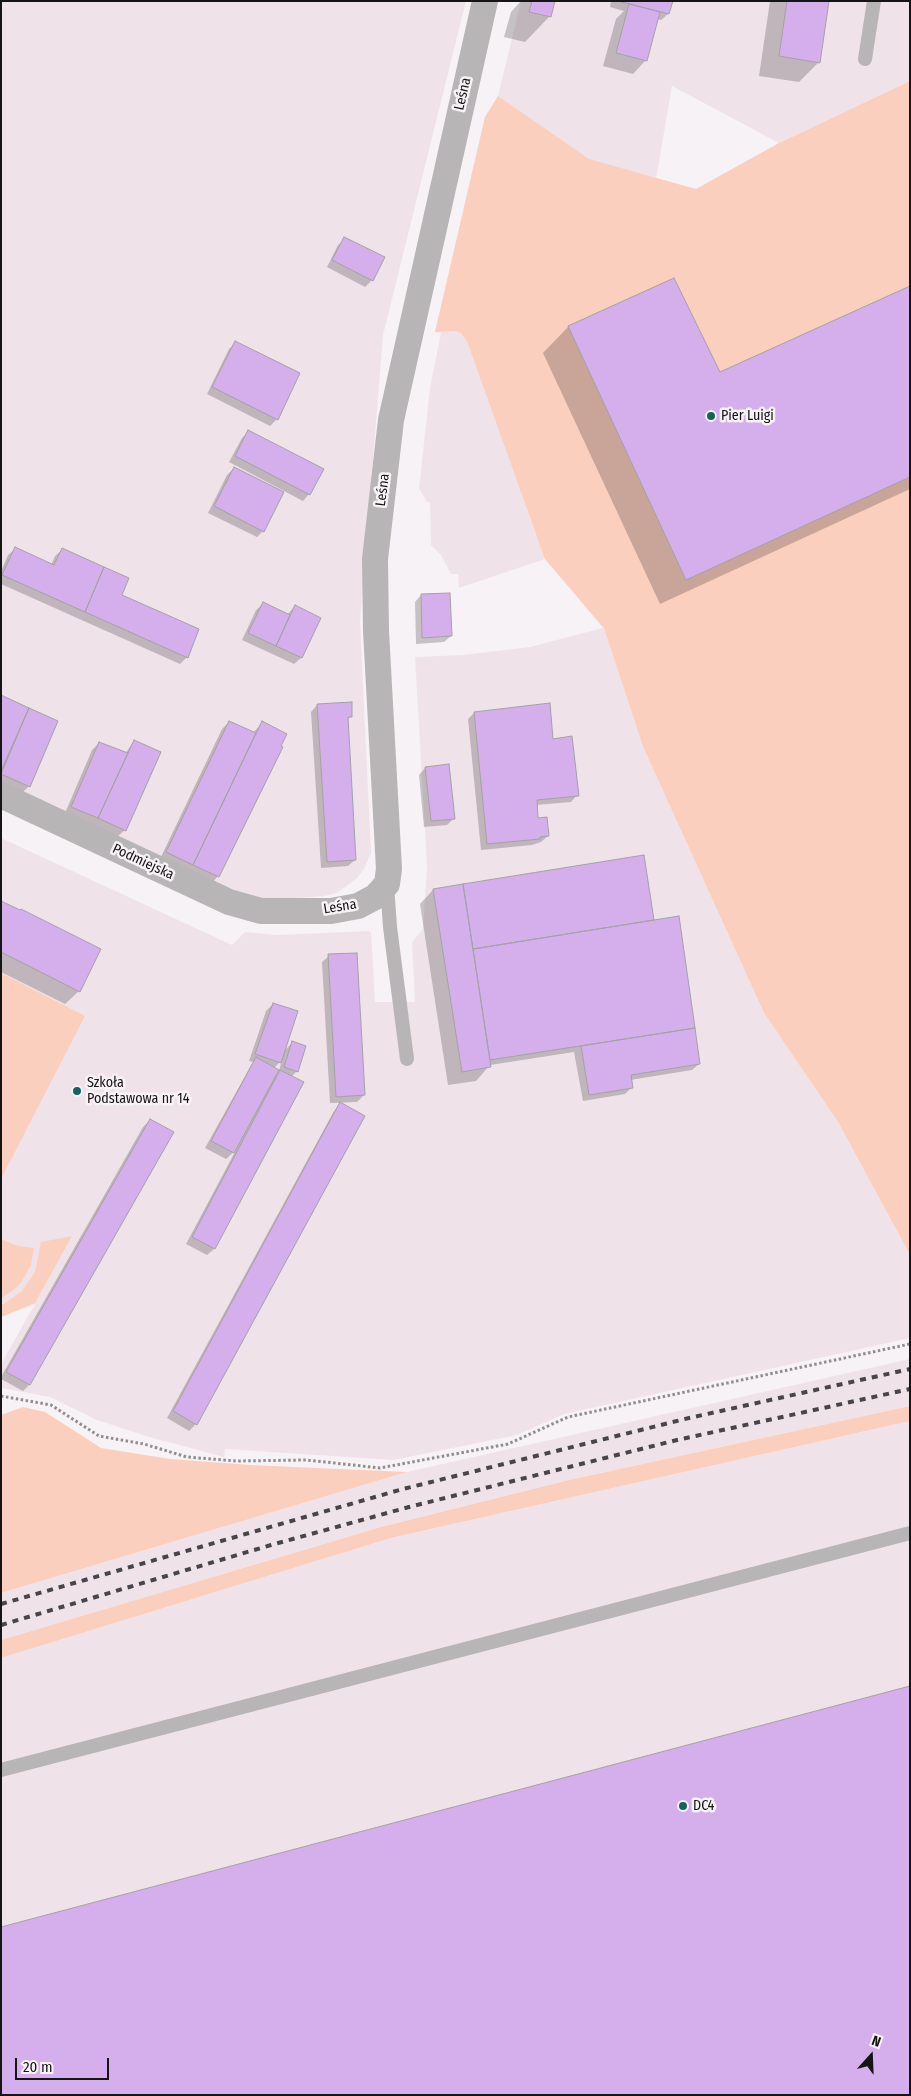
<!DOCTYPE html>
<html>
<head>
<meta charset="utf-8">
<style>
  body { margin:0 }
  #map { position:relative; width:911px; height:2096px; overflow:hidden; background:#f7f2f5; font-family:"Fira Sans Condensed",sans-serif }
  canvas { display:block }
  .frame { position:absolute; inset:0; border:2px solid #161516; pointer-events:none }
  .north { position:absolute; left:846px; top:2031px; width:50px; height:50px; -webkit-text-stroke:4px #f7f2f5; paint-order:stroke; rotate:20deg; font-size:14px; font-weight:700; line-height:20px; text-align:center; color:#161516 }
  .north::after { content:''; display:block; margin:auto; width:18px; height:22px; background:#161516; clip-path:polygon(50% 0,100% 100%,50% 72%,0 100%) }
  .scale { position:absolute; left:15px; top:2058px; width:94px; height:22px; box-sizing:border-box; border:2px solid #161516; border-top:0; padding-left:6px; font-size:15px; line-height:18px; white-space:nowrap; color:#161516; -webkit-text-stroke:4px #f7f2f5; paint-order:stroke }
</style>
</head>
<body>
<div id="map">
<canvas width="911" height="2096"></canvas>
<div class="frame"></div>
<div class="north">N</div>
<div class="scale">20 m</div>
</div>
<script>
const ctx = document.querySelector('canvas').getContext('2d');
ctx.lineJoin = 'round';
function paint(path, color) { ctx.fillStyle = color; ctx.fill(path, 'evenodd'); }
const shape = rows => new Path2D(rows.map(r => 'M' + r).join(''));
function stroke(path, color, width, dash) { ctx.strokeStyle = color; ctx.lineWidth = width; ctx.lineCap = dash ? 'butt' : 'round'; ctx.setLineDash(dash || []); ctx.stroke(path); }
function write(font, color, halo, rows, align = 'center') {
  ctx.font = font + ' "Fira Sans Condensed",sans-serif'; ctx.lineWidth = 5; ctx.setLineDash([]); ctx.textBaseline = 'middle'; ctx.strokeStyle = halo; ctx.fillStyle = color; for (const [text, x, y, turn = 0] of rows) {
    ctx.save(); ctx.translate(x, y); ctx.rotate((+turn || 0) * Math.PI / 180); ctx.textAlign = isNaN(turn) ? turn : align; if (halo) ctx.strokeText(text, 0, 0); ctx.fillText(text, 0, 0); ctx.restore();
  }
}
const built = shape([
  [1,1,466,1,383,335,360,621,371,853,364,869,357,878,337,893,324,896,270,900,233,891,1,782],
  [521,1,910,1,910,81,779,143,672,86,656,179,696,189,644,749,764,1013,838,1122,910,1255,910,1338,564,1414,517,1435,393,1460,225,1449,224,1457,146,1436,97,1420,50,1397,1,1388,1,1364,35,1304,1,1317,1,838,232,945,245,932,277,935,369,931,371,933,375,1002,415,1002,412,942,423,929,427,866,415,657,463,655,530,647,603,628,545,559,459,588,458,574,451,574,441,555,431,545,430,502,427,502,419,489,430,388,441,333,435,332,485,117,498,96],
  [910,1359,910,1406,569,1480,381,1527,1,1640,1,1593,407,1472],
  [910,1421,910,2095,1,2095,1,1658,391,1538]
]);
const green = shape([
  [910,81,910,1255,838,1122,764,1013,644,749,604,628,545,559,467,341,461,333,456,331,435,332,485,117,498,96,589,159,696,189,779,143],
  [1,973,85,1016,1,1179],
  [72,1236,35,1303,1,1317,1,1306,22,1291,35,1272,41,1242],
  [1,1239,18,1246,34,1248,31,1265,22,1281,16,1288,2,1298],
  [910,1406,910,1421,391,1538,1,1658,1,1640,381,1527,569,1480],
  [23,1407,45,1412,101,1448,170,1459,250,1465,407,1472,1,1593,1,1415]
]);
const shadow = shape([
  [521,1,554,1,550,16,525,42,504,37,511,12],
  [611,1,671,1,668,14,661,20,657,19,646,60,633,74,603,66,616,19,624,11,610,7],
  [770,1,828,1,819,62,799,82,759,76],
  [345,239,372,280,365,287,327,267,338,245],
  [673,279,719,374,910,287,910,489,660,604,543,353,568,327],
  [236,342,277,419,270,426,207,394,229,349],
  [248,432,309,494,303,501,229,462,242,438],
  [234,468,263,531,257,537,208,513,227,475],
  [15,549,51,565,55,556,62,550,120,596,187,657,180,664,1,584,1,571,8,555],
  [421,595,451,636,444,642,416,644,415,602],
  [263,604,287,615,295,606,319,618,301,658,294,664,242,640,256,610],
  [2,697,56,722,29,786,22,793,1,784],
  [317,705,351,716,347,720,355,860,348,866,321,868,311,712],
  [474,713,577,795,571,802,536,805,536,820,548,836,541,842,532,845,481,850,468,719],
  [229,722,253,733,262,723,218,876,212,883,160,859,222,729],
  [134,741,125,830,118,836,65,813,92,750,99,743,125,754],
  [425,768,454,818,447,825,424,827,419,775],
  [643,857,653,922,678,918,699,1064,692,1070,630,1080,631,1088,625,1094,583,1101,574,1052,490,1065,476,1081,448,1085,420,904,433,890],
  [1,902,79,991,65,1004,1,972],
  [329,956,364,1095,357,1102,330,1103,322,962],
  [273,1004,284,1051,292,1043,297,1071,291,1077,303,1083,214,1249,207,1255,186,1244,236,1150,226,1159,205,1148,253,1062,249,1061,266,1011],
  [282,1060,278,1074,273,1079,274,1068],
  [341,1104,363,1116,196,1424,189,1431,167,1418,334,1111],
  [150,1120,172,1133,29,1385,23,1391,1,1379,1,1377,143,1127]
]);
const building = shape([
  [532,1,555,1,551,17,529,12,532,1],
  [618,1,673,1,669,14,618,1],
  [787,1,829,1,820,63,779,56,787,1],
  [629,4,660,12,647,61,616,53,629,4],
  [344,237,385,257,373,281,332,260,344,237],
  [674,278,720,372,910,286,910,477,686,580,568,326,674,278],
  [235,341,300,373,278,420,212,387,235,341],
  [248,430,324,469,310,495,235,456,248,430],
  [234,467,284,492,264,532,214,506,234,467],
  [15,547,54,565,62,548,104,567,85,612,2,575,15,547],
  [104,567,129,578,122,595,199,629,188,658,85,612,104,567],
  [450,593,452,636,422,638,421,594,450,593],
  [263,602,290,615,276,646,248,633,263,602],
  [295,605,321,618,302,658,276,646,295,605],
  [1,695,29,708,1,771,1,695],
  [352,702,352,717,348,717,356,860,327,862,317,704,352,702],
  [550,703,553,739,572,736,579,796,537,800,538,818,547,817,549,836,540,837,540,839,487,844,474,712,550,703],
  [29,708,58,721,30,787,1,774,29,708],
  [229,721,256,733,193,865,166,852,229,721],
  [262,721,287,734,281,746,283,747,219,877,193,865,262,721],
  [134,740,161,752,126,831,98,818,134,740],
  [99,742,128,753,98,818,71,807,99,742],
  [449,764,455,819,431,821,425,767,449,764],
  [644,855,654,920,473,949,463,884,644,855],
  [463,884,491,1067,462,1072,433,889,463,884],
  [1,901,20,910,21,909,101,949,80,992,1,952,1,901],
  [679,916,695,1028,490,1060,473,949,679,916],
  [357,953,365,1095,336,1097,328,954,357,953],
  [273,1003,298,1011,281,1063,255,1054,273,1003],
  [695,1028,700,1064,631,1075,633,1088,589,1095,581,1046,695,1028],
  [292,1041,306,1046,298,1072,284,1067,292,1041],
  [256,1057,279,1070,234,1153,211,1141,256,1057],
  [280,1070,304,1082,215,1249,192,1237,280,1070],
  [340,1102,365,1116,197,1425,173,1411,340,1102],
  [150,1119,174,1132,30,1385,6,1372,150,1119],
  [910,1686,910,2095,1,2095,1,1927,910,1686]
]);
const path = shape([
  [1,1396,51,1405,99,1436,144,1444,187,1457,236,1461,307,1460,380,1468,508,1444,568,1417,910,1344]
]);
const lane = shape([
  [865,59,874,1],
  [387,884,390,927,407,1059],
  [1,1770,910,1533]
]);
const street = shape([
  [1,795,229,902,261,911,331,911,358,906,375,897,387,884,389,869,376,631,375,559,391,420,485,1]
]);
const rail = shape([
  [1,1604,403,1489,689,1418,910,1369],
  [1,1625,271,1545,409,1507,677,1440,910,1389]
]);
const markers = [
  [711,416,5,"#136363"],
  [77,1091,5,"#136363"],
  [683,1806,5,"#136363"]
];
const streetNames = [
  ["Leśna",463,94,-77],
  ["Leśna",383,490,-83],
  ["Podmiejska",143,862,25],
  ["Leśna",340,907,-9]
];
const poiNames = [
  ["Pier Luigi",721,416],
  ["Szkoła",87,1083],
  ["Podstawowa nr 14",87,1099],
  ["DC4",693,1806]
];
paint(built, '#efe3e9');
paint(green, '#fbcfbe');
paint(shadow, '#0003');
paint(building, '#d5aeec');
stroke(building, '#a4a2a6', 1);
stroke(path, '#908d8f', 3, [2.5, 2.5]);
stroke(lane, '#b7b5b5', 14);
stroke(street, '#b7b5b5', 26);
stroke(rail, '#474547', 4, [6, 6]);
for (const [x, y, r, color] of markers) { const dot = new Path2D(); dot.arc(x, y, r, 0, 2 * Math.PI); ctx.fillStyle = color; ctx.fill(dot); stroke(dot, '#f7f2f5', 2); }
write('14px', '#161516', '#f7f2f5', streetNames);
write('14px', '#161516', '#f7f2f5', poiNames, 'left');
</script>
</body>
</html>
